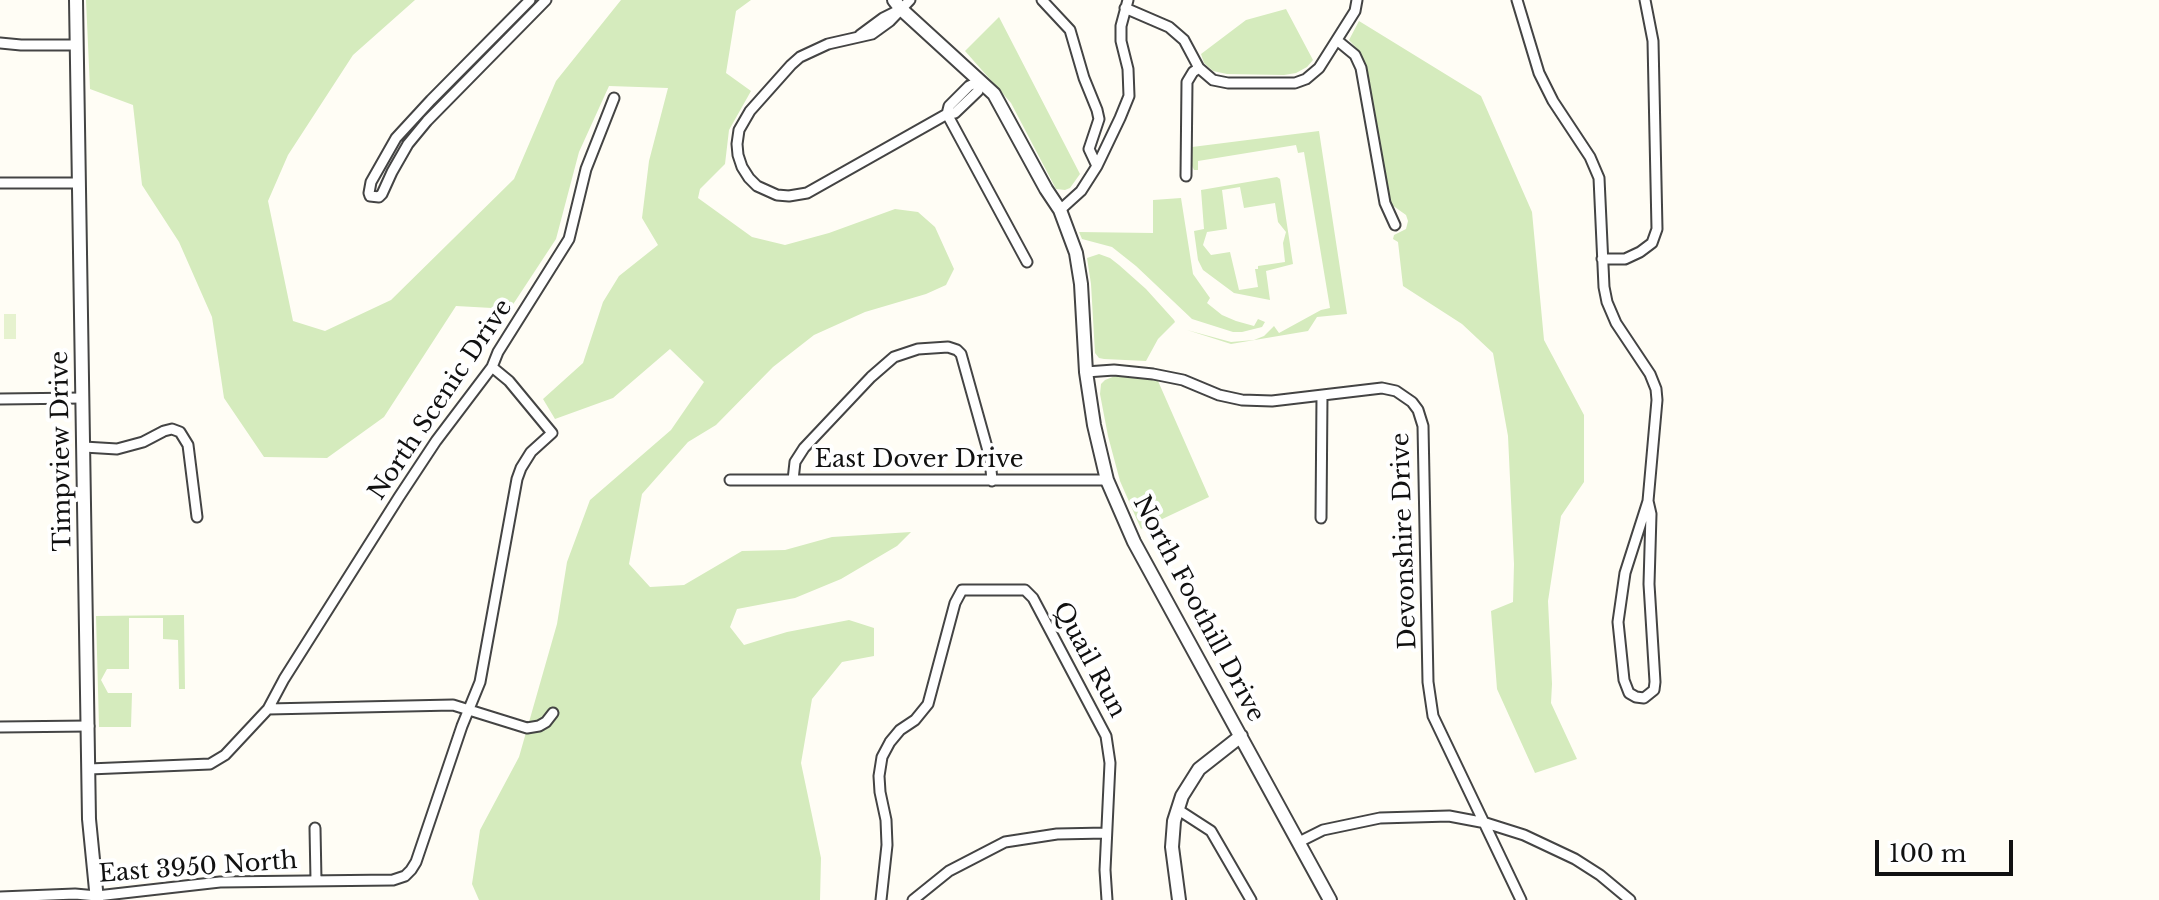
<!DOCTYPE html>
<html>
<head>
<meta charset="utf-8">
<style>
  body { margin:0 }
  #map { position:relative; width:2159px; height:900px; overflow:hidden; background:#fffdf5; font-family:"Libre Baskerville",serif }
  canvas { display:block }
  .scale { position:absolute; left:1875px; top:840px; width:138px; height:36px; box-sizing:border-box; border:4px solid #111; border-top:0; padding-left:10px; font-size:24px; line-height:28px; white-space:nowrap; color:#111; -webkit-text-stroke:6px #fff; paint-order:stroke }
</style>
</head>
<body>
<div id="map">
<canvas width="2159" height="900"></canvas>
<div class="scale">100 m</div>
</div>
<script>
const ctx = document.querySelector('canvas').getContext('2d');
ctx.lineJoin = 'round';
function paint(path, color) { ctx.fillStyle = color; ctx.fill(path, 'evenodd'); }
const shape = rows => new Path2D(rows.map(r => 'M' + r).join(''));
function stroke(path, color, width, dash) { ctx.strokeStyle = color; ctx.lineWidth = width; ctx.lineCap = dash ? 'butt' : 'round'; ctx.setLineDash(dash || []); ctx.stroke(path); }
function write(font, color, halo, rows, align = 'center') {
  ctx.font = font + ' "Libre Baskerville",serif'; ctx.lineWidth = 8; ctx.setLineDash([]); ctx.textBaseline = 'middle'; ctx.strokeStyle = halo; ctx.fillStyle = color; for (const [text, x, y, turn = 0] of rows) {
    ctx.save(); ctx.translate(x, y); ctx.rotate((+turn || 0) * Math.PI / 180); ctx.textAlign = isNaN(turn) ? turn : align; if (halo) ctx.strokeText(text, 0, 0); ctx.fillText(text, 0, 0); ctx.restore();
  }
}
const green = shape([
  [86,0,415,0,353,55,288,155,268,201,293,321,325,331,391,300,514,179,556,81,621,0,751,0,736,11,726,73,751,91,729,130,725,164,700,189,698,198,752,237,785,245,829,233,895,209,918,212,935,227,954,269,946,285,926,294,865,312,814,335,773,367,716,425,688,442,642,494,629,564,650,587,684,585,742,551,785,550,832,537,911,532,897,546,841,579,795,598,737,609,730,627,744,645,787,632,849,620,874,628,874,656,842,662,812,699,801,763,821,858,820,900,479,900,472,884,480,830,519,757,557,624,567,562,590,500,671,430,704,382,670,349,613,398,555,419,543,399,583,363,603,302,619,276,658,245,642,218,649,161,668,88,609,86,579,152,556,239,510,309,456,306,384,417,327,458,264,457,224,398,212,317,179,242,142,185,133,105,90,89],
  [1286,9,1313,60,1307,67,1296,73,1284,75,1227,74,1213,71,1204,63,1201,54,1246,20],
  [999,17,1080,174,1070,188,1065,190,1056,189,1011,103,965,51],
  [1359,21,1481,96,1532,212,1544,340,1584,415,1584,482,1561,516,1548,601,1552,684,1551,703,1577,759,1535,773,1497,689,1491,611,1513,602,1514,564,1508,436,1493,353,1462,324,1403,286,1398,242,1393,239,1394,235,1406,229,1408,221,1406,215,1392,205,1388,199,1366,66,1361,53,1349,40],
  [1319,131,1347,314,1317,317,1308,331,1231,344,1187,330,1231,342,1254,340,1264,336,1274,326,1279,333,1321,310,1330,308,1304,152,1298,153,1296,145,1198,161,1198,170,1194,170,1192,166,1192,147],
  [1277,177,1280,179,1293,264,1266,271,1270,300,1234,293,1203,270,1198,260,1194,231,1204,229,1201,190],
  [1240,187,1244,208,1275,203,1278,222,1286,232,1283,243,1285,262,1258,266,1258,269,1255,269,1258,287,1239,290,1230,252,1211,255,1203,245,1207,232,1227,229,1222,190],
  [1181,198,1193,274,1210,298,1207,303,1222,315,1236,321,1254,326,1258,319,1265,322,1262,327,1242,332,1233,332,1192,319,1136,266,1112,247,1082,239,1079,232,1153,233,1153,200],
  [1099,254,1110,258,1119,265,1146,289,1174,320,1175,322,1158,339,1146,361,1104,359,1099,358,1095,353,1091,284,1087,258],
  [1115,376,1129,376,1158,381,1209,497,1141,529,1120,481,1108,436,1100,394,1101,384,1105,380],
  [184,615,185,689,179,689,178,640,163,639,163,618,129,618,129,669,107,669,101,680,108,693,132,693,131,727,99,727,96,616]
]);
const pitch = shape([
  [4,314,16,314,16,339,4,339]
]);
const minor = shape([
  [530,0,431,100,396,138,371,182,369,193,370,196,379,197,382,194,392,172,408,144,427,121,546,0],
  [910,0,890,21,872,34,828,44,800,57,791,65,750,111,739,130,737,144,738,155,742,167,749,178,757,186,777,195,789,196,807,193,947,114,955,113,978,91,980,81],
  [1042,0,1070,30,1084,78,1097,110,1099,119,1089,149,1097,166],
  [1517,0,1539,73,1553,101,1590,157,1599,178,1604,287,1607,302,1616,323,1650,374,1656,389,1657,400,1648,501,1625,573,1618,622,1624,680,1629,693,1636,697,1644,698,1654,690,1655,682,1649,584,1651,514,1648,501],
  [1125,8,1169,27,1184,40,1199,68,1213,80,1228,83,1295,83,1306,79,1319,68,1355,11,1357,0],
  [860,35,883,18,895,12],
  [1338,41,1355,55,1361,68,1385,203,1395,225],
  [0,43,21,45,77,45],
  [947,114,1027,262],
  [947,114,949,106,969,86,980,81],
  [1186,176,1187,82,1193,72,1199,68],
  [0,183,79,183],
  [1060,210,1081,191,1097,166,1120,118,1129,96,1128,69,1121,41,1121,26,1128,0],
  [1602,259,1625,259,1640,252,1652,243,1657,229,1653,41,1645,0],
  [1086,372,1114,370,1153,374,1183,380,1219,395,1242,400,1272,401,1382,388,1396,391,1412,402,1418,410,1423,426,1428,682,1433,716,1521,900],
  [0,399,83,398],
  [84,447,117,449,143,442,164,431,172,429,180,432,188,445,197,517],
  [730,480,1107,480],
  [793,480,795,462,804,448,871,377,894,357,918,349,948,347,957,350,961,354,990,458,992,481],
  [1321,518,1322,396],
  [268,709,453,705,527,728,539,726,546,722,553,713],
  [0,727,89,726],
  [89,769,210,764,225,755,268,709,284,679,399,497,436,441,492,367,498,352,569,239,586,169,614,98],
  [1177,809,1211,831,1251,900],
  [315,828,316,880],
  [1299,842,1323,830,1380,818,1449,816,1486,823,1524,835,1575,859,1600,875,1630,900],
  [0,897,75,894,97,896,220,882,393,880,405,876,411,870,416,862,462,726,480,682,517,479,521,468,531,452,552,433,509,381,492,367],
  [881,900,887,845,886,820,880,792,879,776,882,757,890,742,900,730,915,720,928,704,955,603,962,590,1025,590,1033,598,1106,736,1110,763,1105,870,1107,900],
  [913,900,949,871,1005,842,1057,834,1106,833]
]);
const tertiary = shape([
  [76,0,89,819,97,900],
  [894,0,901,9,994,94,1046,189,1060,210,1076,253,1081,284,1086,372,1094,425,1107,480,1134,542,1330,900],
  [1179,900,1172,847,1174,821,1182,796,1199,769,1241,736]
]);
const streetNames = [
  ["North Scenic Drive",441,400,-56],
  ["Timpview Drive",62,451,-91],
  ["East Dover Drive",919,460],
  ["Devonshire Drive",1405,541,-92],
  ["North Foothill Drive",1198,609,62],
  ["Quail Run",1089,660,62],
  ["East 3950 North",198,868,-4]
];
paint(green, '#d5ebbd');
paint(pitch, '#e6f2cf');
stroke(minor, '#444', 13);
stroke(tertiary, '#444', 16);
stroke(minor, '#fff', 9);
stroke(tertiary, '#fff', 12);
write('24px', '#111', '#fff', streetNames);
</script>
</body>
</html>
